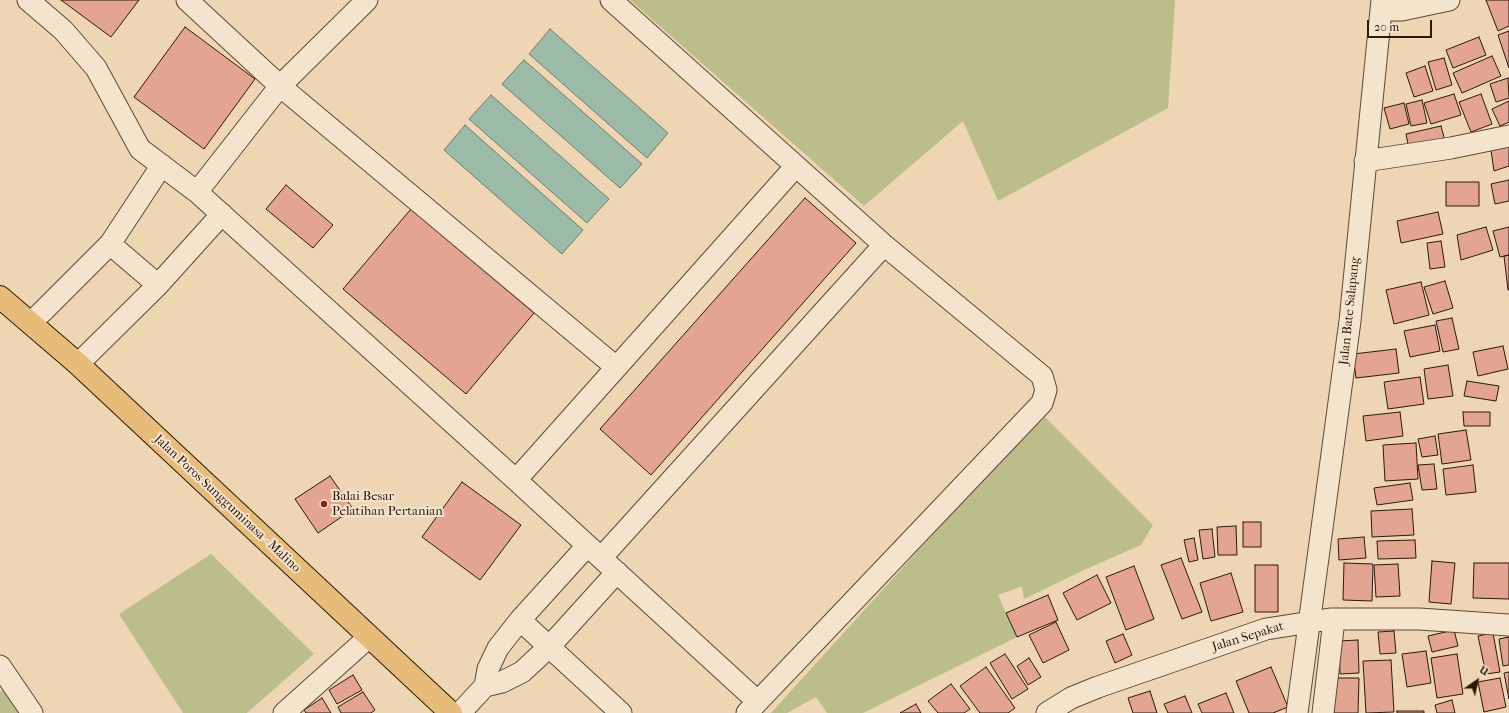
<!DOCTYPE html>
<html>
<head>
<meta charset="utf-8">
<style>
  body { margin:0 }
  #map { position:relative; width:1509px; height:713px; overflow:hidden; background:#eed6b4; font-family:"IM FELL French Canon",serif }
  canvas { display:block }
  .north { position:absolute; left:1457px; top:661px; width:40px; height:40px; -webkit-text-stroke:3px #f4e4ce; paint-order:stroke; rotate:34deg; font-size:11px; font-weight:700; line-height:16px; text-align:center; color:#2d180b }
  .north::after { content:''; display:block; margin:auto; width:14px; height:18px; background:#2d180b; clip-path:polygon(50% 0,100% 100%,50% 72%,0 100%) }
  .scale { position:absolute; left:1367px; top:20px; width:65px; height:18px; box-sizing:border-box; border:2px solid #2d180b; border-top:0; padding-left:5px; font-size:12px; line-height:14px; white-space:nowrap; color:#2d180b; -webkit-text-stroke:3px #f4e4ce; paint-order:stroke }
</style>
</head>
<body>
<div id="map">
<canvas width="1509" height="713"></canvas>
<div class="north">U</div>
<div class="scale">20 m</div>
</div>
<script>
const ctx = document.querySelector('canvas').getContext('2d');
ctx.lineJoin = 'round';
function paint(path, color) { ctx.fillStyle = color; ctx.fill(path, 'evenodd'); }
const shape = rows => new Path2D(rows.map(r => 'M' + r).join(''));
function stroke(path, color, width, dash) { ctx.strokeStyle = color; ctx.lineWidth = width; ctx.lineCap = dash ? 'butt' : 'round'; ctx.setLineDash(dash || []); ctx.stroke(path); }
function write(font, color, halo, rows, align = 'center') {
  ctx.font = font + ' "IM FELL French Canon",serif'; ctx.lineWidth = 4; ctx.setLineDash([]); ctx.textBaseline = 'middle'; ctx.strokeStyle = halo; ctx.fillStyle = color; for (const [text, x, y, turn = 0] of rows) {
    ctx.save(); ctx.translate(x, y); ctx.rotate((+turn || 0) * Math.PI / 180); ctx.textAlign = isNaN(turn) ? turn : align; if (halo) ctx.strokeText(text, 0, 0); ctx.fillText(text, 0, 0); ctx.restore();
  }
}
const green = shape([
  [630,0,1175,0,1168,108,998,201,963,121,864,206],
  [1042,414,1153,525,1141,545,1086,569,1024,599,1022,586,998,595,1017,637,863,713,827,713,816,697,787,713,771,713],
  [211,554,314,654,247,713,183,713,119,614],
  [7,688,24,713,0,713,0,692]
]);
const water = shape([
  [550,29,668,133,647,158,529,54,550,29],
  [524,60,642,164,620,188,502,84,524,60],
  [491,95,609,199,587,223,469,119,491,95],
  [465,125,583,230,562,254,444,150,465,125]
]);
const building = shape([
  [61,0,139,0,111,37,61,0],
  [1486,0,1509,0,1509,26,1498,31,1486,0],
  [185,27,255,79,204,149,134,97,185,27],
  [1509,31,1509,68,1498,35,1509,31],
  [1479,37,1486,55,1453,68,1446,50,1479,37],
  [1492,56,1501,76,1462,93,1453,73,1492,56],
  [1444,58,1452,85,1436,90,1428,62,1444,58],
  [1425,66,1433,91,1414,97,1406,73,1425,66],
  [1508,78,1509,98,1496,102,1490,84,1508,78],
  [1454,94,1461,115,1431,124,1424,103,1454,94],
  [1481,94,1492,124,1471,132,1459,102,1481,94],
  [1422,100,1427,123,1411,126,1406,104,1422,100],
  [1509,101,1509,122,1500,126,1492,109,1509,101],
  [1404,103,1409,124,1390,129,1384,108,1404,103],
  [1441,126,1445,141,1409,149,1406,134,1441,126],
  [1509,139,1509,166,1494,171,1490,144,1509,139],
  [1509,180,1509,201,1495,204,1491,184,1509,180],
  [1446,182,1479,182,1479,206,1446,206,1446,182],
  [286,185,333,225,313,248,266,209,286,185],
  [805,198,856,243,651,475,600,429,805,198],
  [411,209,534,313,466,394,343,289,411,209],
  [1438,212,1443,234,1401,243,1397,221,1438,212],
  [1486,227,1493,250,1461,260,1457,235,1486,227],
  [1509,227,1509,255,1500,257,1493,231,1509,227],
  [1441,241,1445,267,1430,269,1427,243,1441,241],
  [1509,255,1509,290,1508,290,1504,256,1509,255],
  [1445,281,1453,308,1433,314,1424,287,1445,281],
  [1421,282,1429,315,1394,324,1386,290,1421,282],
  [1452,318,1459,349,1443,352,1436,321,1452,318],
  [1435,325,1440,351,1410,357,1404,331,1435,325],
  [1503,346,1508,369,1478,376,1473,352,1503,346],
  [1396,349,1399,373,1356,378,1353,354,1396,349],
  [1448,365,1453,396,1428,399,1424,369,1448,365],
  [1420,377,1424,404,1388,409,1384,382,1420,377],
  [1467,381,1499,386,1496,401,1464,396,1467,381],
  [1400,412,1403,436,1366,441,1363,416,1400,412],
  [1463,412,1490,412,1490,426,1464,426,1463,412],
  [1466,430,1471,460,1442,464,1438,434,1466,430],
  [1435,436,1438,455,1422,457,1418,439,1435,436],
  [1416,443,1418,479,1385,481,1383,445,1416,443],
  [1434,464,1437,489,1422,490,1418,465,1434,464],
  [1473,465,1476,492,1446,495,1443,469,1473,465],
  [330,476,353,509,318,533,295,499,330,476],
  [462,482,521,525,480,580,422,537,462,482],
  [1410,483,1413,500,1377,505,1374,488,1410,483],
  [1412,509,1414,535,1372,537,1371,511,1412,509],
  [1243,522,1261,522,1261,547,1243,547,1243,522],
  [1236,526,1237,555,1218,555,1217,527,1236,526],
  [1212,529,1215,557,1203,559,1199,530,1212,529],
  [1364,537,1366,558,1339,560,1338,539,1364,537],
  [1194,538,1198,560,1189,562,1184,540,1194,538],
  [1415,540,1416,558,1378,559,1377,541,1415,540],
  [1181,558,1202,612,1182,619,1161,565,1181,558],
  [1432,561,1455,563,1451,604,1429,602,1432,561],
  [1344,563,1373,564,1372,601,1343,600,1344,563],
  [1474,563,1509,563,1509,599,1473,598,1474,563],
  [1398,564,1400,596,1376,597,1374,565,1398,564],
  [1255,565,1278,565,1278,612,1255,612,1255,565],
  [1134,566,1154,619,1126,630,1106,577,1134,566],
  [1231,573,1243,612,1211,621,1200,583,1231,573],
  [1097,575,1111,603,1077,620,1063,593,1097,575],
  [1048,595,1058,620,1017,637,1006,613,1048,595],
  [1056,622,1069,650,1043,663,1029,635,1056,622],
  [1454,630,1458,646,1432,652,1428,636,1454,630],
  [1394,631,1396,653,1380,654,1378,632,1394,631],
  [1493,633,1500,672,1486,674,1478,636,1493,633],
  [1123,634,1132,655,1115,663,1106,641,1123,634],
  [1509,637,1509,665,1503,666,1499,639,1509,637],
  [1358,640,1359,673,1340,674,1339,641,1358,640],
  [1426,651,1431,683,1407,687,1402,654,1426,651],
  [1005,654,1028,689,1012,699,990,663,1005,654],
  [1457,654,1463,694,1437,698,1431,658,1457,654],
  [1029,658,1041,677,1028,685,1017,666,1029,658],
  [1391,660,1394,712,1366,713,1363,661,1391,660],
  [986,667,1015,708,1008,713,980,713,960,686,986,667],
  [1271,667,1288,707,1273,713,1249,713,1236,681,1271,667],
  [1509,672,1509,699,1504,673,1509,672],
  [353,675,362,690,337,704,329,690,353,675],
  [1335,678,1359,678,1358,713,1334,713,1335,678],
  [1500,678,1506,707,1484,712,1478,682,1500,678],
  [951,684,970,709,964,713,938,713,928,701,951,684],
  [1150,691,1157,713,1133,713,1128,698,1150,691],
  [363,692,375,710,371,713,341,713,338,707,363,692],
  [1226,693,1234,713,1202,713,1198,704,1226,693],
  [1185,696,1192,713,1168,713,1164,704,1185,696],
  [322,698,331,713,306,713,304,710,322,698],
  [1452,700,1455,713,1437,713,1435,705,1452,700],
  [916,704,921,713,900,713,916,704],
  [1397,711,1424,711,1424,713,1397,713,1397,711]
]);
const minor = shape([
  [28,0,63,30,96,68,140,149,197,192,516,480],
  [187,0,280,86,616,367],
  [611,0,884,245,1042,376,1046,390,1042,403,747,713],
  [1381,10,1402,10,1449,0],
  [1365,161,1451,148,1509,136],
  [197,192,280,86,367,0],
  [110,244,158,285],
  [31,323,110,244,162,165],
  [78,364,158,285,222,214],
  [601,558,884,245],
  [520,620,621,713],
  [0,666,32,713],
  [485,686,502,682,522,672,550,646,617,572],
  [757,701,516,480,796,166],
  [284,713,369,637],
  [460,713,485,686,488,669,498,648,520,620,587,546],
  [1047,713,1071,698,1098,687,1266,629,1330,619,1419,619,1509,625],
  [1297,713,1350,321,1382,0],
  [1323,713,1334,620]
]);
const major = shape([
  [0,297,78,364,451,713]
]);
const markers = [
  [324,504,4,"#8f2418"]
];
const streetNames = [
  ["Jalan Bate Salapang",1350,311,-84],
  ["Jalan Poros Sungguminasa - Malino",227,504,43],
  ["Jalan Sepakat",1248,637,-17]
];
const poiNames = [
  ["Balai Besar",332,497],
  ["Pelatihan Pertanian",332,512]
];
paint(green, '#bbbd8b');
paint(water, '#9bbaa7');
stroke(water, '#6f7969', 1);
paint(building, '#e3a592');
stroke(building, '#2d180b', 1);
stroke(minor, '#5d4835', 23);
stroke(major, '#2d180b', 24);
stroke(minor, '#f4e4ce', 21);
stroke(major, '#e7bb7a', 22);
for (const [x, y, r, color] of markers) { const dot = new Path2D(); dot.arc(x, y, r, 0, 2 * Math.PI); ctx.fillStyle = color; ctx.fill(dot); stroke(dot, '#f4e4ce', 1.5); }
write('13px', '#2d180b', '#f4e4ce', streetNames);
write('13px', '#2d180b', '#f4e4ce', poiNames, 'left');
</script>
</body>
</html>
